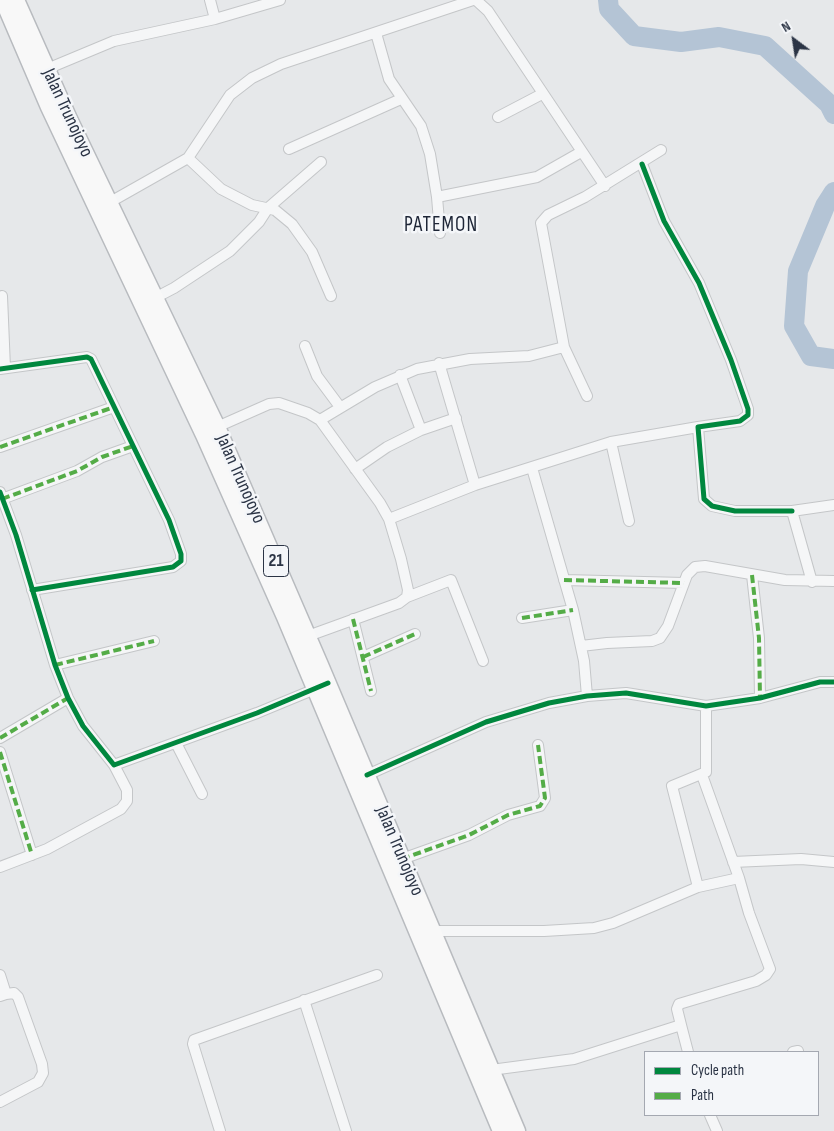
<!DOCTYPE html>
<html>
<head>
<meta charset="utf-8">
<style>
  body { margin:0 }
  #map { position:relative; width:834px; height:1131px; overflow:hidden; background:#e6e8ea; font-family:"Sofia Sans Condensed",sans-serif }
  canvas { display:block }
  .legend { position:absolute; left:644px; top:1051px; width:175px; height:65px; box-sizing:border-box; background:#f4f6f9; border:1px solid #a4a8b1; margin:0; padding:6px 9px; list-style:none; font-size:15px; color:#2b3445 }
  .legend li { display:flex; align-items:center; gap:10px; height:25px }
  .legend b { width:25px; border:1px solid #a4a8b1 }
  .north { position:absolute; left:769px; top:15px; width:50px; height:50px; -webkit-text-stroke:4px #f4f6f9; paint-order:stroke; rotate:329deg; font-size:14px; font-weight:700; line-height:20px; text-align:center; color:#2b3445 }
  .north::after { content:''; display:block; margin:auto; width:18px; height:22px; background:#2b3445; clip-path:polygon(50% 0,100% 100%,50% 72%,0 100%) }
</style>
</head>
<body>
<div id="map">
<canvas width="834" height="1131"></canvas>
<ul class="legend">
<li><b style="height:6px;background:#00873e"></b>Cycle path</li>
<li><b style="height:6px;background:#54ac47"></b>Path</li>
</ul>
<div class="north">N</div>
</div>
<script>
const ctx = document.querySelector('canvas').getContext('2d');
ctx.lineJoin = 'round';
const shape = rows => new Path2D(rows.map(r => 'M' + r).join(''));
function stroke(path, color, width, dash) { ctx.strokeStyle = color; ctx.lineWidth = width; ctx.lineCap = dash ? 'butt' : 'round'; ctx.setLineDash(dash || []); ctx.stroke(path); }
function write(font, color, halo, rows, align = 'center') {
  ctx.font = font + ' "Sofia Sans Condensed",sans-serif'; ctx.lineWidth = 5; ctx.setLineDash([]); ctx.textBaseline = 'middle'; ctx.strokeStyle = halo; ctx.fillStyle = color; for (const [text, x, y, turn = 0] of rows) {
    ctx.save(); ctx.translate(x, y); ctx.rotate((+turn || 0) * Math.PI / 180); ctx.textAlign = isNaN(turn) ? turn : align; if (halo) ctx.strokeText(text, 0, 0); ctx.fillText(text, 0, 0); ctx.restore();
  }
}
const river = shape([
  [608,0,609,9,634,36,681,42,719,37,765,46,829,104,834,114],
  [834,192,825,206,798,271,794,326,811,356,834,359]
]);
const minor = shape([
  [210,0,215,19],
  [476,0,488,11,605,186],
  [376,33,389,79,421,126,430,154,437,197,440,233],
  [42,71,114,41,215,19,280,0],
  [498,117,542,94],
  [289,149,401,99],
  [188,158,221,189,252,205,275,210,292,224,312,252,331,296],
  [642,164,664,221,699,283,731,360,748,409,748,415,740,421,698,427,704,499,712,506,735,511,792,511],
  [437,197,537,177,581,152],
  [105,205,188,158,230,95,252,78,281,64,473,0],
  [2,296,5,368],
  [151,300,174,288,230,251,259,222,268,208,321,162],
  [305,346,317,376,340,407],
  [439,363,475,485],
  [0,369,87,357,91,359,169,520,181,554,181,561,173,567,32,590],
  [400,375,421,430],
  [587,396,564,347,541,223,548,215,585,197,661,150],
  [320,420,375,387,417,369,470,359,529,356,564,347],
  [217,427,269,404,279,403,308,413,320,420,380,503,389,519,401,559,408,590,407,597,399,603,308,636],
  [611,442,629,521],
  [0,447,114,407],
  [532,468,573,610,584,661,587,696],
  [355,469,387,447,421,430,456,418],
  [0,492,16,535,55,665,68,698,83,726,114,765,257,713,320,687],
  [2,499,77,471,102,457,133,446],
  [389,519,475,485,611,442,698,427],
  [752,575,759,638,760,698],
  [564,580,684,583],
  [812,582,792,511,834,505],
  [407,597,451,580,483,661],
  [522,618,573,610],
  [353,619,371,691],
  [581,646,607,643,652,641,660,638,668,626,687,575,695,567,705,566,785,580,834,581],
  [363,657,415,634],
  [55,665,154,641],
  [0,738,68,698],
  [176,743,202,794],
  [0,752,32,855],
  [367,775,486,722,549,703,587,696,626,693,706,706,760,698,820,682,834,682],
  [402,859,469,835,508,815,540,806,545,798,538,745],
  [733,862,801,859,834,862],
  [0,867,47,849,121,809,127,801,127,790,114,765],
  [698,887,672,786,706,772,706,706],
  [433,931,544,931,594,928,613,923,698,887,739,878],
  [0,975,6,994,0,996],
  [304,1000,346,1131],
  [681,1025,677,1009,679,1004,756,981,766,975,770,969,749,913,739,878,702,775],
  [793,1052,798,1051],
  [491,1070,574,1059,681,1025,688,1052],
  [0,1102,38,1082,43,1073,42,1064,18,997,14,993,6,994],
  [710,1115,717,1131],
  [220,1131,193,1044,194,1040,377,975]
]);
const trunk = shape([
  [3,0,49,107,204,435,285,617,501,1131],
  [16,0,69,119,217,427,320,665,517,1131]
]);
const quiet = shape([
  [0,447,114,407],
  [2,499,77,471,102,457,133,446],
  [752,575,759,638,760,698],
  [564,580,684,583],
  [522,618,573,610],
  [353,619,371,691],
  [363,657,415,634],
  [55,665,154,641],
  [0,738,68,698],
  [0,752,32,855],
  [402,859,469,835,508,815,540,806,545,798,538,745]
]);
const cycleway = shape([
  [642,164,664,221,699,283,731,360,748,409,748,415,740,421,698,427,704,499,712,506,735,511,792,511],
  [0,369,87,357,91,359,169,520,181,554,181,561,173,567,32,590],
  [0,492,16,535,55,665,68,698,83,726,114,765,257,713,328,683],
  [367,775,486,722,549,703,587,696,626,693,706,706,760,698,820,682,834,682]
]);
const shields = [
  [276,561,25]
];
const shieldNames = [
  ["21",276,561]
];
const streetNames = [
  ["Jalan Trunojoyo",67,113,65],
  ["Jalan Trunojoyo",240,479,66],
  ["Jalan Trunojoyo",399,851,67]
];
const quarterNames = [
  ["PATEMON",441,226]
];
stroke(river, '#b4c4d5', 20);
stroke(minor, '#c4c6c8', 12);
stroke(trunk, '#b8bbbf', 19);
stroke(minor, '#f5f6f7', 10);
stroke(trunk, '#f8f8f8', 16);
stroke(quiet, '#54ac47', 4, [8, 4]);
stroke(cycleway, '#00873e', 5);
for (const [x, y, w] of shields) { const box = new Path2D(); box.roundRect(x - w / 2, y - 15.5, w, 31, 4); ctx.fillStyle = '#f4f6f9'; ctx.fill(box); stroke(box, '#2b3445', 1); }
write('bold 18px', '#2b3445', null, shieldNames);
write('19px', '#2b3445', '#f4f6f9', streetNames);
ctx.letterSpacing = '1px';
write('21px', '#1d2536', '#f4f6f9', quarterNames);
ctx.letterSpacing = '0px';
</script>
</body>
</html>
